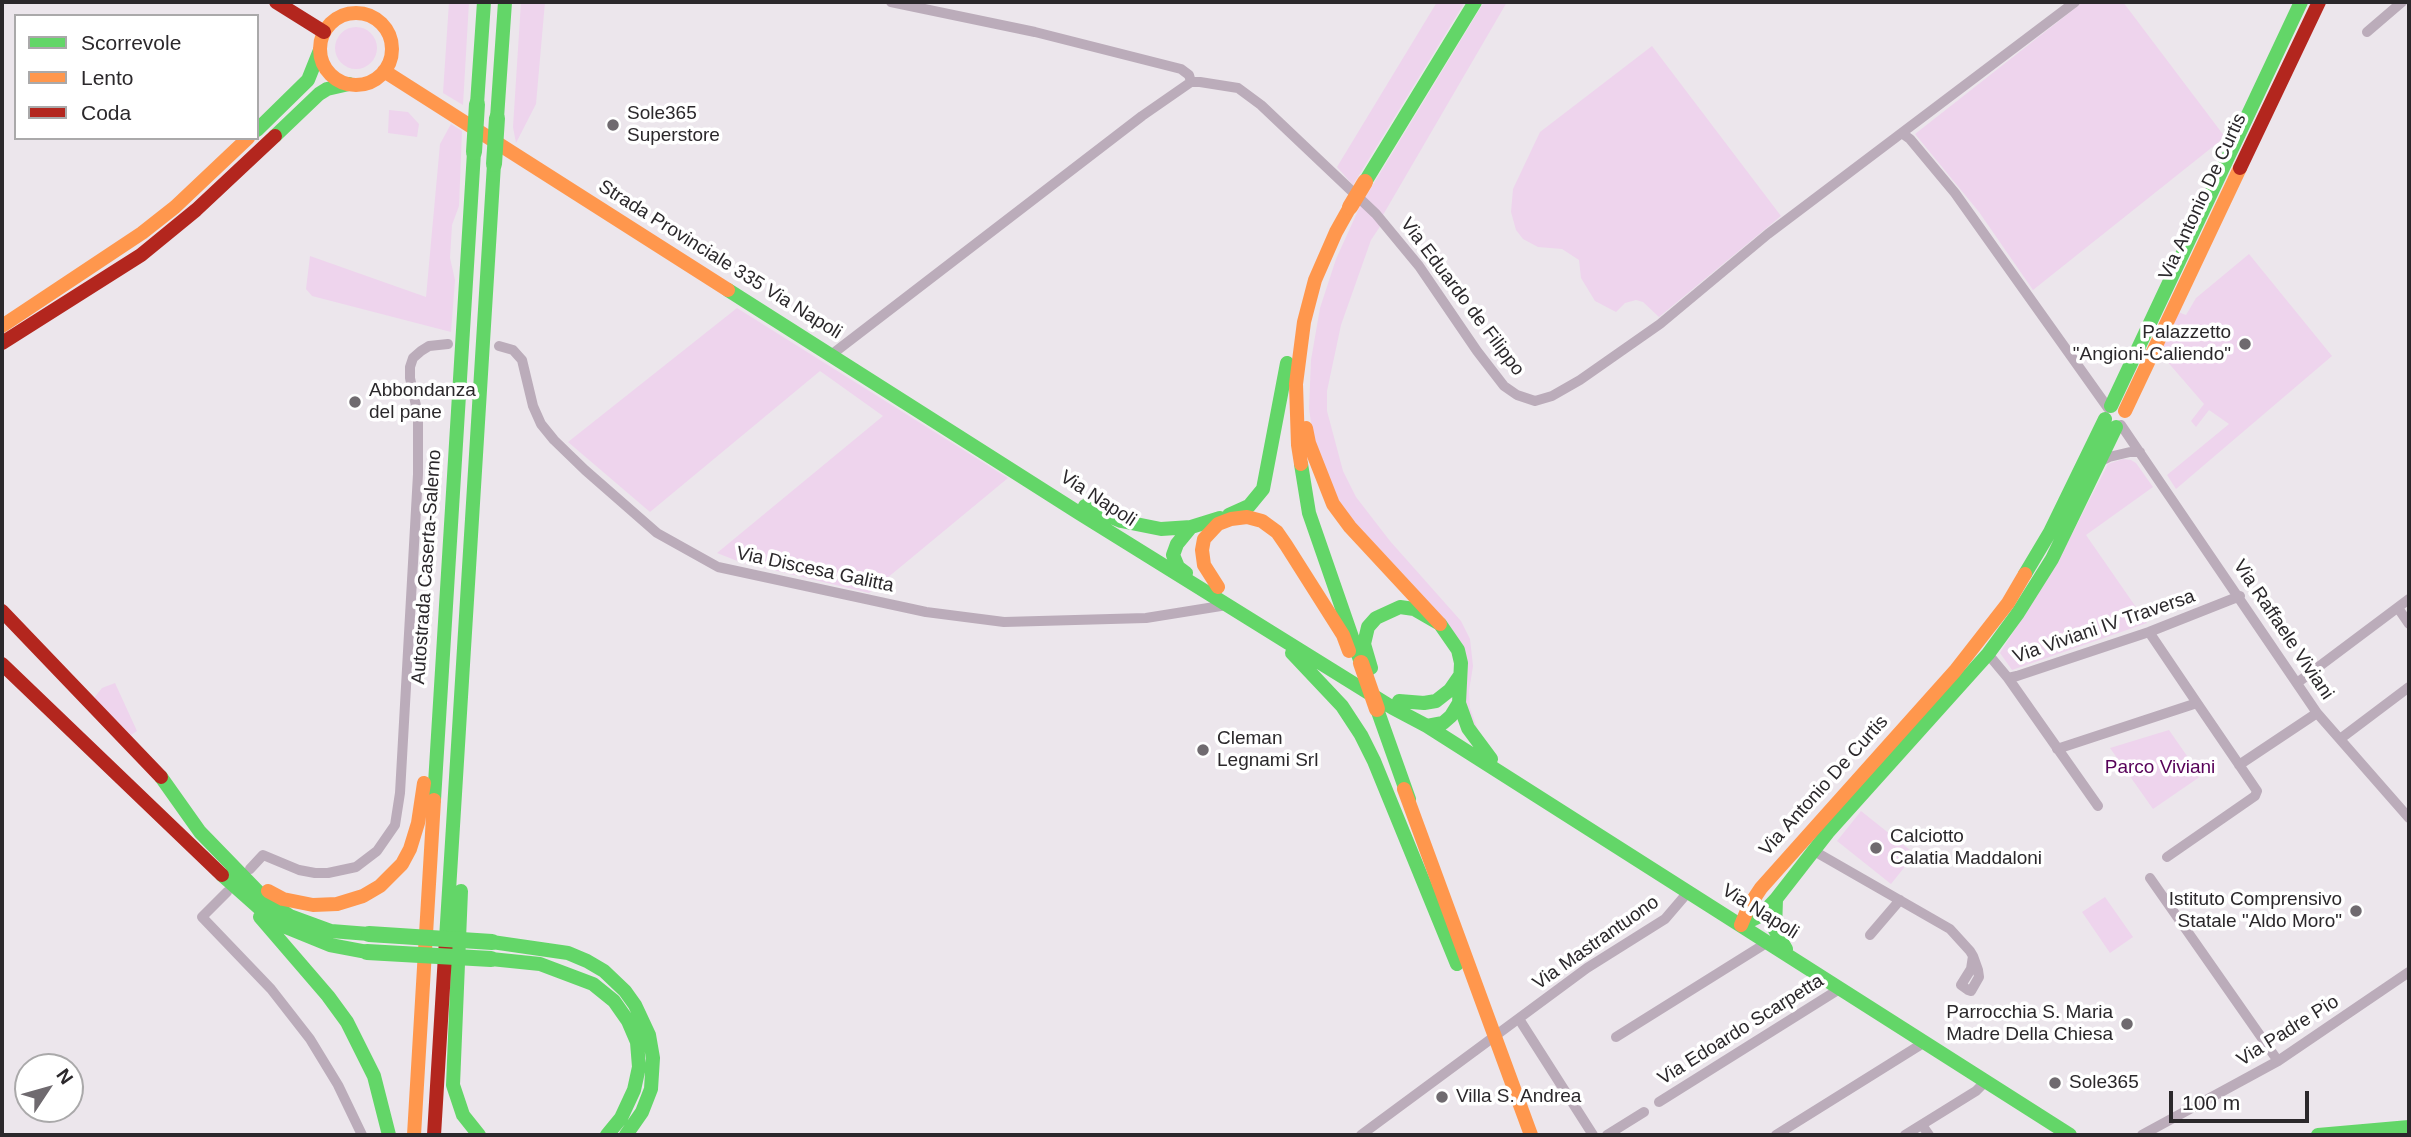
<!DOCTYPE html>
<html>
<head>
<meta charset="utf-8">
<style>
  body { margin:0 }
  #map { position:relative; width:2411px; height:1137px; overflow:hidden; background:#ece6ec; font-family:Arial,sans-serif }
  canvas { display:block }
  .frame { position:absolute; inset:0; border:4px solid #2b282b; pointer-events:none }
  .legend { position:absolute; left:14px; top:14px; width:245px; height:126px; box-sizing:border-box; background:#fff; border:2px solid #aaa9aa; margin:0; padding:9px 12px; list-style:none; font-size:21px; color:#2b282b }
  .legend li { display:flex; align-items:center; gap:14px; height:35px }
  .legend b { width:35px; border:2px solid #aaa9aa }
  .north { position:absolute; left:14px; top:1053px; width:70px; height:70px; box-sizing:border-box; background:#fff; border:2px solid #aaa9aa; border-radius:50%; rotate:54deg; font-size:19px; font-weight:700; line-height:28px; text-align:center; color:#2b282b }
  .north::after { content:''; display:block; margin:auto; width:24px; height:32px; background:#6f6a6f; clip-path:polygon(50% 0,100% 100%,50% 72%,0 100%) }
  .scale { position:absolute; left:2169px; top:1091px; width:140px; height:32px; box-sizing:border-box; border:4px solid #2b282b; border-top:0; padding-left:9px; font-size:21px; line-height:24px; white-space:nowrap; color:#2b282b; -webkit-text-stroke:5px #fff; paint-order:stroke }
</style>
</head>
<body>
<div id="map">
<canvas width="2411" height="1137"></canvas>
<div class="frame"></div>
<ul class="legend">
<li><b style="height:9px;background:#63d668"></b>Scorrevole</li>
<li><b style="height:9px;background:#ff974d"></b>Lento</li>
<li><b style="height:9px;background:#b3261e"></b>Coda</li>
</ul>
<div class="north">N</div>
<div class="scale">100 m</div>
</div>
<script>
const ctx = document.querySelector('canvas').getContext('2d');
ctx.lineJoin = 'round';
function paint(path, color) { ctx.fillStyle = color; ctx.fill(path, 'evenodd'); }
const shape = rows => new Path2D(rows.map(r => 'M' + r).join(''));
function stroke(path, color, width, dash) { ctx.strokeStyle = color; ctx.lineWidth = width; ctx.lineCap = dash ? 'butt' : 'round'; ctx.setLineDash(dash || []); ctx.stroke(path); }
function write(font, color, halo, rows, align = 'center') {
  ctx.font = font + ' Arial,sans-serif'; ctx.lineWidth = 7; ctx.setLineDash([]); ctx.textBaseline = 'middle'; ctx.strokeStyle = halo; ctx.fillStyle = color; for (const [text, x, y, turn = 0] of rows) {
    ctx.save(); ctx.translate(x, y); ctx.rotate((+turn || 0) * Math.PI / 180); ctx.textAlign = isNaN(turn) ? turn : align; if (halo) ctx.strokeText(text, 0, 0); ctx.fillText(text, 0, 0); ctx.restore();
  }
}
const green = shape([
  [449,2,469,2,463,105,443,93],
  [521,2,545,2,536,104,516,143,513,127],
  [1437,2,1465,2,1353,185,1337,167],
  [1484,2,1507,2,1383,215,1365,198],
  [2083,2,2123,2,2225,137,2033,290,1979,212,1915,134],
  '335 48a21 21 0 1 1 42 0a21 21 0 1 1-42 0Z',
  [1652,46,1781,216,1659,317,1643,302,1636,300,1625,303,1616,312,1595,301,1581,278,1579,260,1562,249,1538,247,1523,239,1516,230,1511,212,1513,189,1540,132],
  [389,110,408,112,419,124,417,137,388,133],
  [451,124,462,131,459,206,452,225,450,258,455,280,451,332,312,296,306,289,310,256,426,297,440,144],
  [1361,204,1381,225,1371,240,1341,325,1327,391,1327,411,1343,471,1356,497,1390,541,1461,621,1470,639,1473,666,1469,691,1470,708,1479,733,1476,734,1465,705,1467,670,1336,498,1314,445,1309,408,1311,360,1320,308,1336,259],
  [2249,254,2332,356,2176,489,2167,475,2229,424,2209,410,2196,427,2191,421,2204,404,2159,352,2178,312,2186,315,2196,298],
  [737,308,1008,478,869,593,740,562,717,553,883,416,820,371,650,512,568,442],
  [2123,459,2131,460,2136,463,2153,487,2086,535,2147,623,2012,670,2000,653,2059,559,2108,464],
  [115,683,137,731,131,735,94,698,102,688],
  [2169,730,2201,776,2153,809,2110,748],
  [1861,811,1915,854,1891,884,1837,841],
  [2105,897,2133,937,2110,953,2082,912]
]);
const street = shape([
  [891,2,1035,32,1181,69,1189,75,1191,82],
  [2367,32,2402,2],
  [1903,134,1910,139,1955,193,2108,408],
  [499,346,513,350,522,360,533,406,541,424,554,440,585,470,657,533,718,567,926,612,1004,622,1146,618,1227,605],
  [831,355,1142,116,1191,82,1200,82,1238,88,1261,105,1376,214,1419,266,1477,351,1504,386,1517,395,1535,401,1552,396,1580,380,1660,324,1768,234,2075,2],
  [2121,425,2317,713,2409,818],
  [2099,462,2109,457,2130,452,2140,452],
  [2398,608,2409,624],
  [2149,632,2197,703],
  [1988,654,2008,678,2017,676,2149,632,2240,596],
  [2008,678,2098,806],
  [2297,683,2409,599],
  [2340,739,2409,687],
  [2057,749,2197,703,2257,791,2255,796,2167,857],
  [2239,765,2317,713],
  [1814,851,1950,929,1970,951,1973,956,1978,970,1979,977,1971,991,1968,990,1961,985,1971,969,1973,956],
  [250,869,263,855,299,870,315,873,328,873,356,867,377,851,395,825,400,793,418,474,418,415,410,378,410,367,413,358,421,351,429,346,448,344],
  [2150,878,2278,1061],
  [227,892,202,917,271,989,310,1039,338,1085,362,1135],
  [1870,935,1900,900],
  [1519,1019,1593,1135],
  [1616,1037,1768,942],
  [1659,1102,1841,988],
  [1922,1125,1929,1135],
  [1361,1135,1587,968,1665,919,1689,891],
  [1607,1135,1644,1112],
  [1776,1135,1925,1042],
  [1905,1135,1976,1091,1985,1082],
  [2142,1135,2278,1061,2409,972]
]);
const fast = shape([
  [477,104,484,2],
  [497,118,505,2],
  [257,130,308,80,320,50],
  [275,136,319,94,327,89,349,84],
  [1365,182,1475,2],
  [728,290,1079,513,1393,708,1427,726],
  [2111,406,2301,2],
  [1301,464,1309,513,1361,663],
  [1085,506,1121,521,1161,529,1191,527,1220,518],
  [1229,515,1249,506,1263,489,1287,363],
  [1186,573,1178,567,1173,555,1177,544,1191,527],
  [2025,574,2050,532,2105,419],
  [1292,653,1342,706,1361,735,1374,761,1457,964],
  [1371,668,1364,644,1368,627,1376,618,1400,607,1414,609,1440,624,1458,650,1461,663,1459,703,1451,716,1443,723,1427,726],
  [1399,701,1424,703,1436,701,1450,690,1459,677],
  [1459,703,1468,728,1491,759],
  [1377,709,1409,799],
  [1427,726,2070,1135],
  [161,777,200,832,266,900,290,916,331,931,369,934],
  [434,800,474,152],
  [222,875,276,923,330,945,367,952],
  [461,891,453,1085,463,1115,479,1135],
  [1776,899,1775,930,1786,949],
  [260,917,328,996,347,1022,374,1076,389,1135],
  [1741,925,1760,916,1776,899,1829,831,1988,654,2018,613,2052,559,2116,427],
  [446,939,494,164],
  [492,942,568,953,587,961,604,971,625,991,635,1005,649,1035,653,1058,651,1089,642,1112,626,1135],
  [491,959,540,964,593,984,614,1001,628,1021,637,1042,639,1067,634,1090,621,1118,607,1135],
  [2318,1135,2409,1127]
]);
const slow = shape([
  '320 49a36 36 0 1 1 72 0a36 36 0 1 1-72 0Z',
  [384,71,728,290],
  [2,326,142,233,175,207,248,138],
  [2125,411,2240,168],
  [1306,428,1309,443,1333,504,1350,527,1440,624],
  [1301,464,1298,445,1296,384,1304,322,1315,280,1336,232,1350,207],
  [1218,587,1204,565,1202,550,1204,539,1218,524,1231,519,1247,517,1262,521,1277,532,1286,545,1343,635,1349,651],
  [1404,789,1531,1135],
  [268,891,283,899,313,905,337,904,363,896,380,886,402,864,410,849,418,823,424,783],
  [1741,925,1749,906,1761,888,1955,671,2008,603,2025,574],
  [414,1135,434,800]
]);
const jam = shape([
  [276,2,324,32],
  [2240,168,2319,2],
  [2,343,141,255,196,210,275,136],
  [2,611,161,777],
  [2,664,222,875],
  [434,1135,446,939]
]);
const fastBridge = shape([
  [474,152,477,104],
  [494,164,497,118],
  [369,934,492,942],
  [367,952,491,959]
]);
const slowBridge = shape([
  [1350,207,1365,182],
  [1361,663,1377,709]
]);
const markers = [
  [613,125,7,"#6f6a6f"],
  [2245,344,7,"#6f6a6f"],
  [355,402,7,"#6f6a6f"],
  [1203,750,7,"#6f6a6f"],
  [1876,848,7,"#6f6a6f"],
  [2356,911,7,"#6f6a6f"],
  [2127,1024,7,"#6f6a6f"],
  [2055,1083,7,"#6f6a6f"],
  [1442,1097,7,"#6f6a6f"]
];
const poiNames = [
  ["Sole365",627,114],
  ["Superstore",627,136],
  ["Palazzetto",2231,333,"right"],
  ["\"Angioni-Caliendo\"",2231,355,"right"],
  ["Abbondanza",369,391],
  ["del pane",369,413],
  ["Cleman",1217,739],
  ["Legnami Srl",1217,761],
  ["Calciotto",1890,837],
  ["Calatia Maddaloni",1890,859],
  ["Istituto Comprensivo",2342,900,"right"],
  ["Statale \"Aldo Moro\"",2342,922,"right"],
  ["Parrocchia S. Maria",2113,1013,"right"],
  ["Madre Della Chiesa",2113,1035,"right"],
  ["Sole365",2069,1083],
  ["Villa S. Andrea",1456,1097]
];
const streetNames = [
  ["Via Antonio De Curtis",2203,197,-65],
  ["Strada Provinciale 335 Via Napoli",720,260,32],
  ["Via Eduardo de Filippo",1462,297,53],
  ["Via Napoli",1098,499,33],
  ["Autostrada Caserta-Salerno",427,567,-86],
  ["Via Discesa Galitta",815,570,12],
  ["Via Viviani IV Traversa",2104,627,-19],
  ["Via Raffaele Viviani",2283,630,56],
  ["Via Antonio De Curtis",1824,786,-48],
  ["Via Napoli",1760,912,32],
  ["Via Mastrantuono",1596,943,-35],
  ["Via Edoardo Scarpetta",1741,1030,-32],
  ["Via Padre Pio",2288,1031,-32]
];
const parkNames = [
  ["Parco Viviani",2160,768]
];
paint(green, '#eed4ed');
stroke(street, '#bbacba', 10);
stroke(fast, '#63d668', 14);
stroke(slow, '#ff974d', 14);
stroke(jam, '#b3261e', 14);
stroke(fastBridge, '#63d668', 16);
stroke(slowBridge, '#ff974d', 16);
for (const [x, y, r, color] of markers) { const dot = new Path2D(); dot.arc(x, y, r, 0, 2 * Math.PI); ctx.fillStyle = color; ctx.fill(dot); stroke(dot, '#fff', 2.5); }
write('19px', '#2b282b', '#fff', poiNames, 'left');
write('19px', '#2b282b', '#fff', streetNames);
write('19px', '#570259', '#fff', parkNames);
</script>
</body>
</html>
